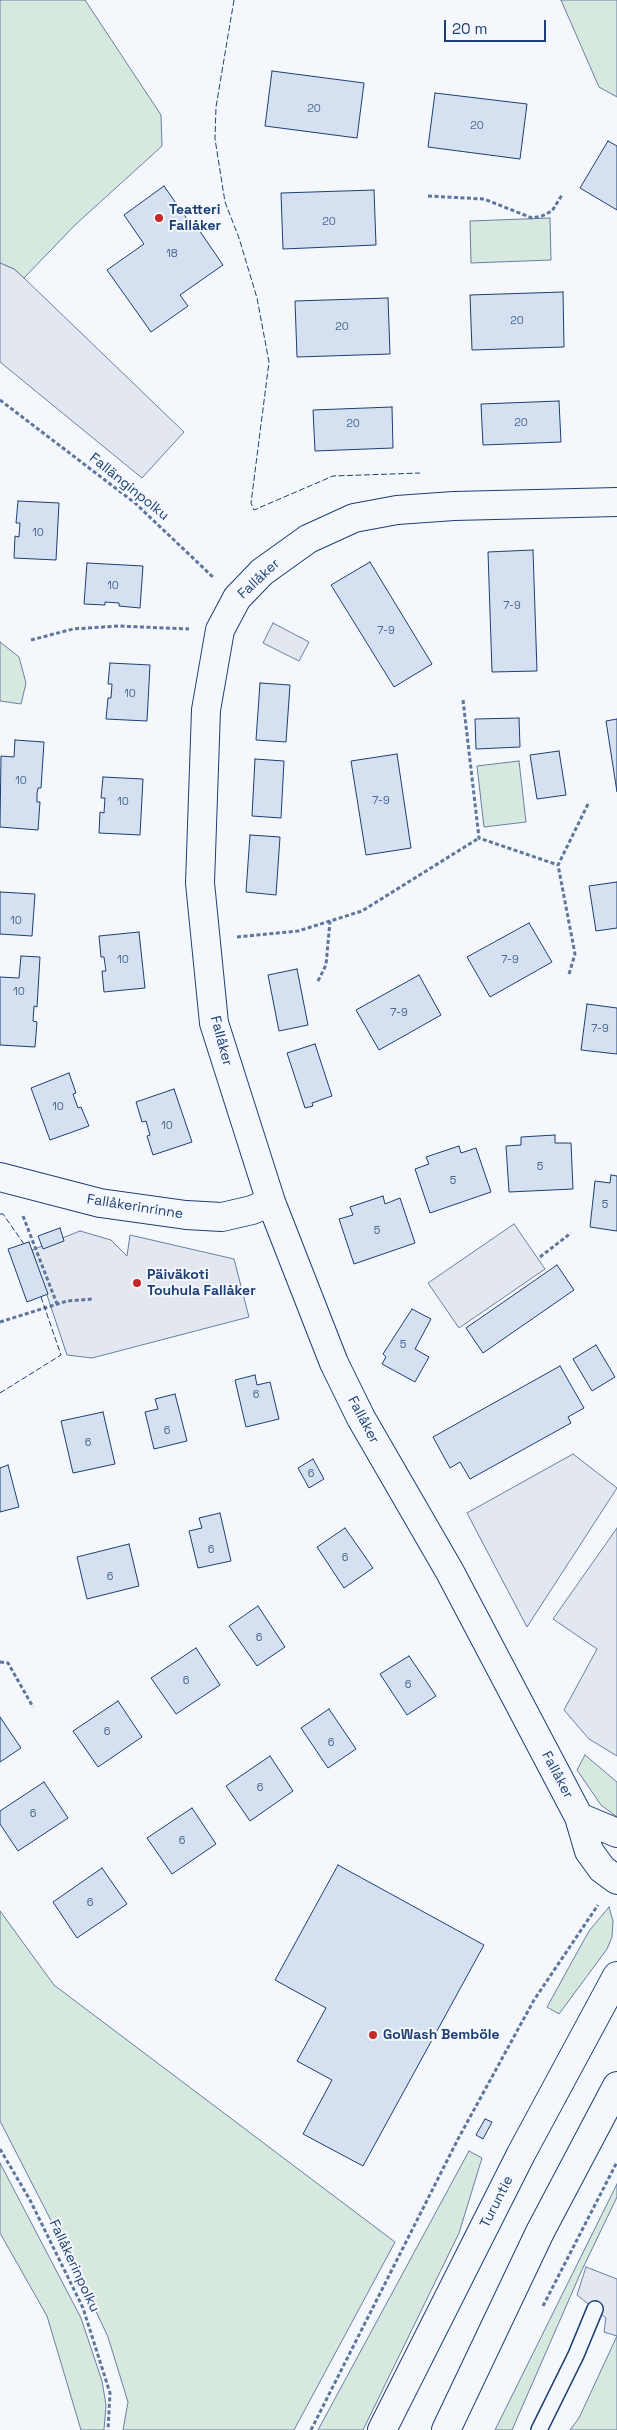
<!DOCTYPE html>
<html>
<head>
<meta charset="utf-8">
<style>
	body { margin:0 }
	#map { position:relative; width:617px; height:2430px; overflow:hidden; background:#f4f7fb; font-family:"Space Grotesk",sans-serif }
	canvas { display:block }
	.scale { position:absolute; left:444px; top:20px; width:102px; height:22px; box-sizing:border-box; border:2px solid #1d3f73; border-top:0; padding-left:6px; font-size:15px; line-height:18px; white-space:nowrap; color:#1d3f73; -webkit-text-stroke:4px #f4f7fb; paint-order:stroke }
</style>
</head>
<body>
<div id="map">
<canvas width="617" height="2430"></canvas>
<div class="scale">20 m</div>
</div>
<script>
const context = document.querySelector('canvas').getContext('2d');
context.lineJoin = 'round';
function fill(path, color) { context.fillStyle = color; context.fill(path, 'evenodd'); }
const poly = rows => new Path2D(rows.map(r => 'M' + r).join(''));
function stroke(path, color, width, dash) { context.strokeStyle = color; context.lineWidth = width; context.lineCap = dash ? 'butt' : 'round'; context.setLineDash(dash || []); context.stroke(path); }
function label(font, color, halo, rows, align = 'center') {
  context.font = font + ' "Space Grotesk",sans-serif'; context.lineWidth = 4; context.setLineDash([]); context.textBaseline = 'middle'; context.strokeStyle = halo; context.fillStyle = color; for (const [text, x, y, turn = 0] of rows) {
    context.save(); context.translate(x, y); context.rotate((+turn || 0) * Math.PI / 180); context.textAlign = isNaN(turn) ? turn : align; if (halo) context.strokeText(text, 0, 0); context.fillText(text, 0, 0); context.restore();
  }
}
const green = poly([
	[0,0,85,0,161,115,162,146,75,225,24,278,14,269,0,263,0,0],
	[561,0,617,0,617,97,599,87,561,0],
	[550,218,551,260,471,263,470,221,550,218],
	[0,642,19,657,26,683,21,704,0,701,0,642],
	[519,761,526,822,484,827,477,766,519,761],
	[585,1755,617,1782,617,1817,601,1805,577,1770,585,1755],
	[609,1907,613,1921,612,1937,607,1949,559,2014,547,2007,589,1931,609,1907],
	[0,1911,54,1985,395,2242,294,2430,123,2430,128,2402,108,2337,80,2277,0,2121,0,1911],
	[469,2151,482,2158,459,2233,363,2430,318,2430,469,2151],
	[0,2163,81,2318,102,2381,106,2405,104,2430,81,2430,47,2316,0,2233,0,2163],
	[617,2184,617,2197,581,2272,512,2430,495,2430,617,2184],
	[617,2336,617,2430,570,2430,579,2418,617,2336]
]);
fill(green, '#d7e8df');
stroke(green, '#687fa3', 1);
const parking = poly([
	[0,263,14,269,24,278,184,432,142,478,0,362,0,263],
	[273,623,309,642,299,661,263,643,273,623],
	[514,1224,545,1269,459,1328,428,1283,514,1224],
	[80,1231,111,1240,127,1256,130,1235,234,1259,249,1317,92,1358,67,1355,32,1250,80,1231],
	[573,1454,617,1488,527,1627,467,1513,573,1454],
	[617,1528,617,1756,589,1739,564,1710,597,1649,553,1619,617,1528],
	[586,2267,617,2279,617,2336,604,2332,606,2318,577,2295,586,2267]
]);
fill(parking, '#e3e8f0');
stroke(parking, '#687fa3', 1);
const building = poly([
	[272,71,364,83,357,138,265,126,272,71],
	[435,93,527,104,520,159,428,147,435,93],
	[608,141,617,146,617,210,580,188,608,141],
	[164,186,194,229,197,227,223,265,180,295,188,306,151,332,107,270,144,244,124,215,164,186],
	[374,190,376,245,283,249,281,193,374,190],
	[563,292,564,347,472,350,470,295,563,292],
	[388,298,390,354,297,357,295,301,388,298],
	[559,401,561,442,483,445,481,404,559,401],
	[392,407,393,448,315,451,313,410,392,407],
	[18,501,59,503,56,560,14,558,15,536,19,537,20,523,16,523,18,501],
	[533,550,537,671,492,672,488,552,533,550],
	[370,562,432,664,394,687,331,585,370,562],
	[87,563,143,566,140,608,119,606,119,603,105,602,105,605,84,604,87,563],
	[110,663,150,665,147,721,106,719,108,698,111,698,112,684,108,684,110,663],
	[260,683,290,685,286,742,256,740,260,683],
	[519,718,520,747,476,749,475,719,519,718],
	[617,719,617,792,606,721,617,719],
	[15,740,44,742,41,788,38,788,37,794,37,802,40,802,38,830,0,827,1,756,14,757,15,740],
	[559,751,566,795,537,799,530,755,559,751],
	[397,754,411,848,366,855,351,761,397,754],
	[255,759,284,761,281,818,252,816,255,759],
	[103,777,143,779,140,835,99,833,100,812,104,813,105,798,101,798,103,777],
	[250,835,280,837,276,895,246,892,250,835],
	[617,882,617,928,596,931,589,886,617,882],
	[0,892,35,894,32,936,0,934,0,892],
	[529,923,552,962,490,997,467,957,529,923],
	[139,932,145,988,104,992,102,971,106,971,104,957,101,957,99,936,139,932],
	[21,956,40,957,37,1007,34,1006,33,1021,37,1022,35,1047,0,1045,0,977,19,978,21,956],
	[297,969,308,1025,279,1031,268,975,297,969],
	[419,975,441,1015,379,1050,356,1010,419,975],
	[587,1004,617,1008,617,1054,581,1050,587,1004],
	[315,1044,332,1096,312,1103,313,1106,305,1108,287,1053,315,1044],
	[69,1073,76,1093,73,1094,78,1108,81,1107,89,1126,50,1140,31,1088,69,1073],
	[174,1089,192,1142,153,1155,147,1136,150,1135,146,1121,142,1122,136,1102,174,1089],
	[555,1135,555,1143,571,1143,573,1189,509,1192,506,1146,521,1145,521,1137,555,1135],
	[459,1146,461,1153,476,1148,491,1192,430,1213,415,1169,429,1164,426,1157,459,1146],
	[611,1175,617,1176,617,1231,590,1227,595,1181,610,1183,611,1175],
	[383,1196,385,1204,400,1198,415,1243,354,1264,339,1219,353,1215,350,1207,383,1196],
	[60,1228,64,1241,43,1249,38,1236,60,1228],
	[29,1242,48,1294,27,1302,8,1249,29,1242],
	[557,1265,574,1290,483,1353,466,1328,557,1265],
	[412,1309,431,1319,415,1349,429,1357,415,1382,382,1364,386,1357,383,1354,412,1309],
	[596,1345,615,1377,592,1391,573,1359,596,1345],
	[560,1366,584,1408,568,1417,571,1423,470,1479,460,1462,450,1468,433,1437,560,1366],
	[255,1375,257,1385,270,1382,279,1419,246,1427,235,1380,255,1375],
	[175,1394,187,1441,154,1449,145,1412,158,1409,155,1399,175,1394],
	[103,1412,115,1464,73,1473,61,1421,103,1412],
	[313,1459,324,1479,309,1488,298,1468,313,1459],
	[8,1465,19,1507,0,1512,0,1468,8,1465],
	[220,1513,231,1561,198,1568,189,1531,202,1528,199,1518,220,1513],
	[345,1528,373,1568,344,1588,317,1547,345,1528],
	[129,1544,139,1586,87,1599,77,1557,129,1544],
	[258,1606,285,1647,257,1666,229,1626,258,1606],
	[196,1648,220,1685,176,1714,151,1678,196,1648],
	[409,1656,436,1696,407,1715,380,1674,409,1656],
	[118,1701,142,1737,98,1767,73,1731,118,1701],
	[329,1709,356,1749,328,1768,301,1728,329,1709],
	[0,1717,21,1748,0,1762,0,1717],
	[270,1756,293,1791,250,1821,226,1786,270,1756],
	[44,1782,68,1818,18,1851,0,1824,0,1811,44,1782],
	[192,1808,216,1844,172,1874,147,1838,192,1808],
	[338,1865,484,1945,363,2166,303,2134,332,2080,297,2061,326,2008,275,1980,338,1865],
	[102,1868,127,1904,77,1938,53,1902,102,1868],
	[485,2119,492,2122,483,2139,476,2135,485,2119]
]);
fill(building, '#d5e0f0');
stroke(building, '#1d3f73', 1);
const lane = poly([
	[539,2430,576,2355,595,2309]
]);
const street = poly([
	[617,502,454,506,397,510,354,518,308,539,262,572,237,598,220,630,206,710,200,883,214,1023,271,1202,334,1363,361,1418,450,1572,579,1817,589,1851,602,1869,617,1880],
	[0,1177,100,1203,186,1215,222,1217,252,1210,271,1202],
	[579,1817,617,1833]
]);
const primary = poly([
	[382,2430,521,2154,617,1976],
	[446,2430,540,2232,617,2086]
]);
stroke(lane, '#1d3f73', 18);
stroke(street, '#1d3f73', 30);
stroke(primary, '#1d3f73', 30);
stroke(poly([
	[428,196,484,199,532,218,542,216,552,211,562,195],
	[0,400,135,503,214,578],
	[31,640,73,629,118,626,189,629],
	[463,700,479,838,558,865],
	[237,937,298,931,362,911,479,838],
	[569,974,575,954,558,865,588,804],
	[318,981,326,965,330,921],
	[23,1216,57,1304],
	[540,1257,571,1233],
	[0,1322,67,1301,93,1299],
	[0,1662,8,1663,33,1707],
	[0,2149,30,2200,83,2308,110,2393,108,2430],
	[543,2306,617,2162],
	[311,2430,458,2139,534,2000,598,1905]
]), '#5e769c', 3, [4, 2.5]);
stroke(lane, '#f4f7fb', 15);
stroke(street, '#f4f7fb', 28);
stroke(primary, '#f4f7fb', 28);
stroke(poly([
	[234,0,216,107,215,139,225,202,239,238,257,298,269,362,251,503,254,510,333,476,420,473],
	[0,1214,3,1214,24,1244],
	[0,1393,61,1355,41,1297]
]), '#1d3f73', 1, [6, 2.5]);
for (const [x, y, r, color] of [
	[159,218,5,"#c62828"],
	[137,1283,5,"#c62828"],
	[373,2035,5,"#c62828"]
]) { const dot = new Path2D(); dot.arc(x, y, r, 0, 2 * Math.PI); context.fillStyle = color; context.fill(dot); stroke(dot, '#f4f7fb', 2); }
label('11px', '#4b6792', null, [
	["20",314,109],
	["20",477,126],
	["20",329,222],
	["18",172,254],
	["20",517,321],
	["20",342,327],
	["20",521,423],
	["20",353,424],
	["10",38,533],
	["10",113,586],
	["7-9",512,606],
	["7-9",386,631],
	["10",130,694],
	["10",21,781],
	["7-9",381,801],
	["10",123,802],
	["10",16,921],
	["10",123,960],
	["7-9",510,960],
	["10",19,992],
	["7-9",399,1013],
	["7-9",600,1029],
	["10",58,1107],
	["10",167,1126],
	["5",540,1167],
	["5",453,1181],
	["5",605,1205],
	["5",377,1231],
	["5",403,1345],
	["6",256,1395],
	["6",167,1431],
	["6",88,1443],
	["6",311,1474],
	["6",211,1550],
	["6",345,1558],
	["6",110,1577],
	["6",259,1638],
	["6",186,1681],
	["6",408,1685],
	["6",107,1732],
	["6",331,1743],
	["6",260,1788],
	["6",33,1814],
	["6",182,1841],
	["6",90,1903]
]);
label('bold 14px', '#1d3f73', '#f4f7fb', [
	["Teatteri",169,210],
	["Fallåker",169,226],
	["Päiväkoti",147,1275],
	["Touhula Fallåker",147,1291],
	["GoWash Bemböle",383,2035]
], 'left');
label('14px', '#1d3f73', '#f4f7fb', [
	["Fallänginpolku",129,487,39],
	["Fallåker",259,579,-43],
	["Fallåker",221,1041,75],
	["Fallåkerinrinne",135,1207,9],
	["Fallåker",363,1420,62],
	["Fallåker",557,1775,62],
	["Turuntie",497,2202,-63],
	["Fallåkerinpolku",74,2266,65]
]);
</script>
</body>
</html>
